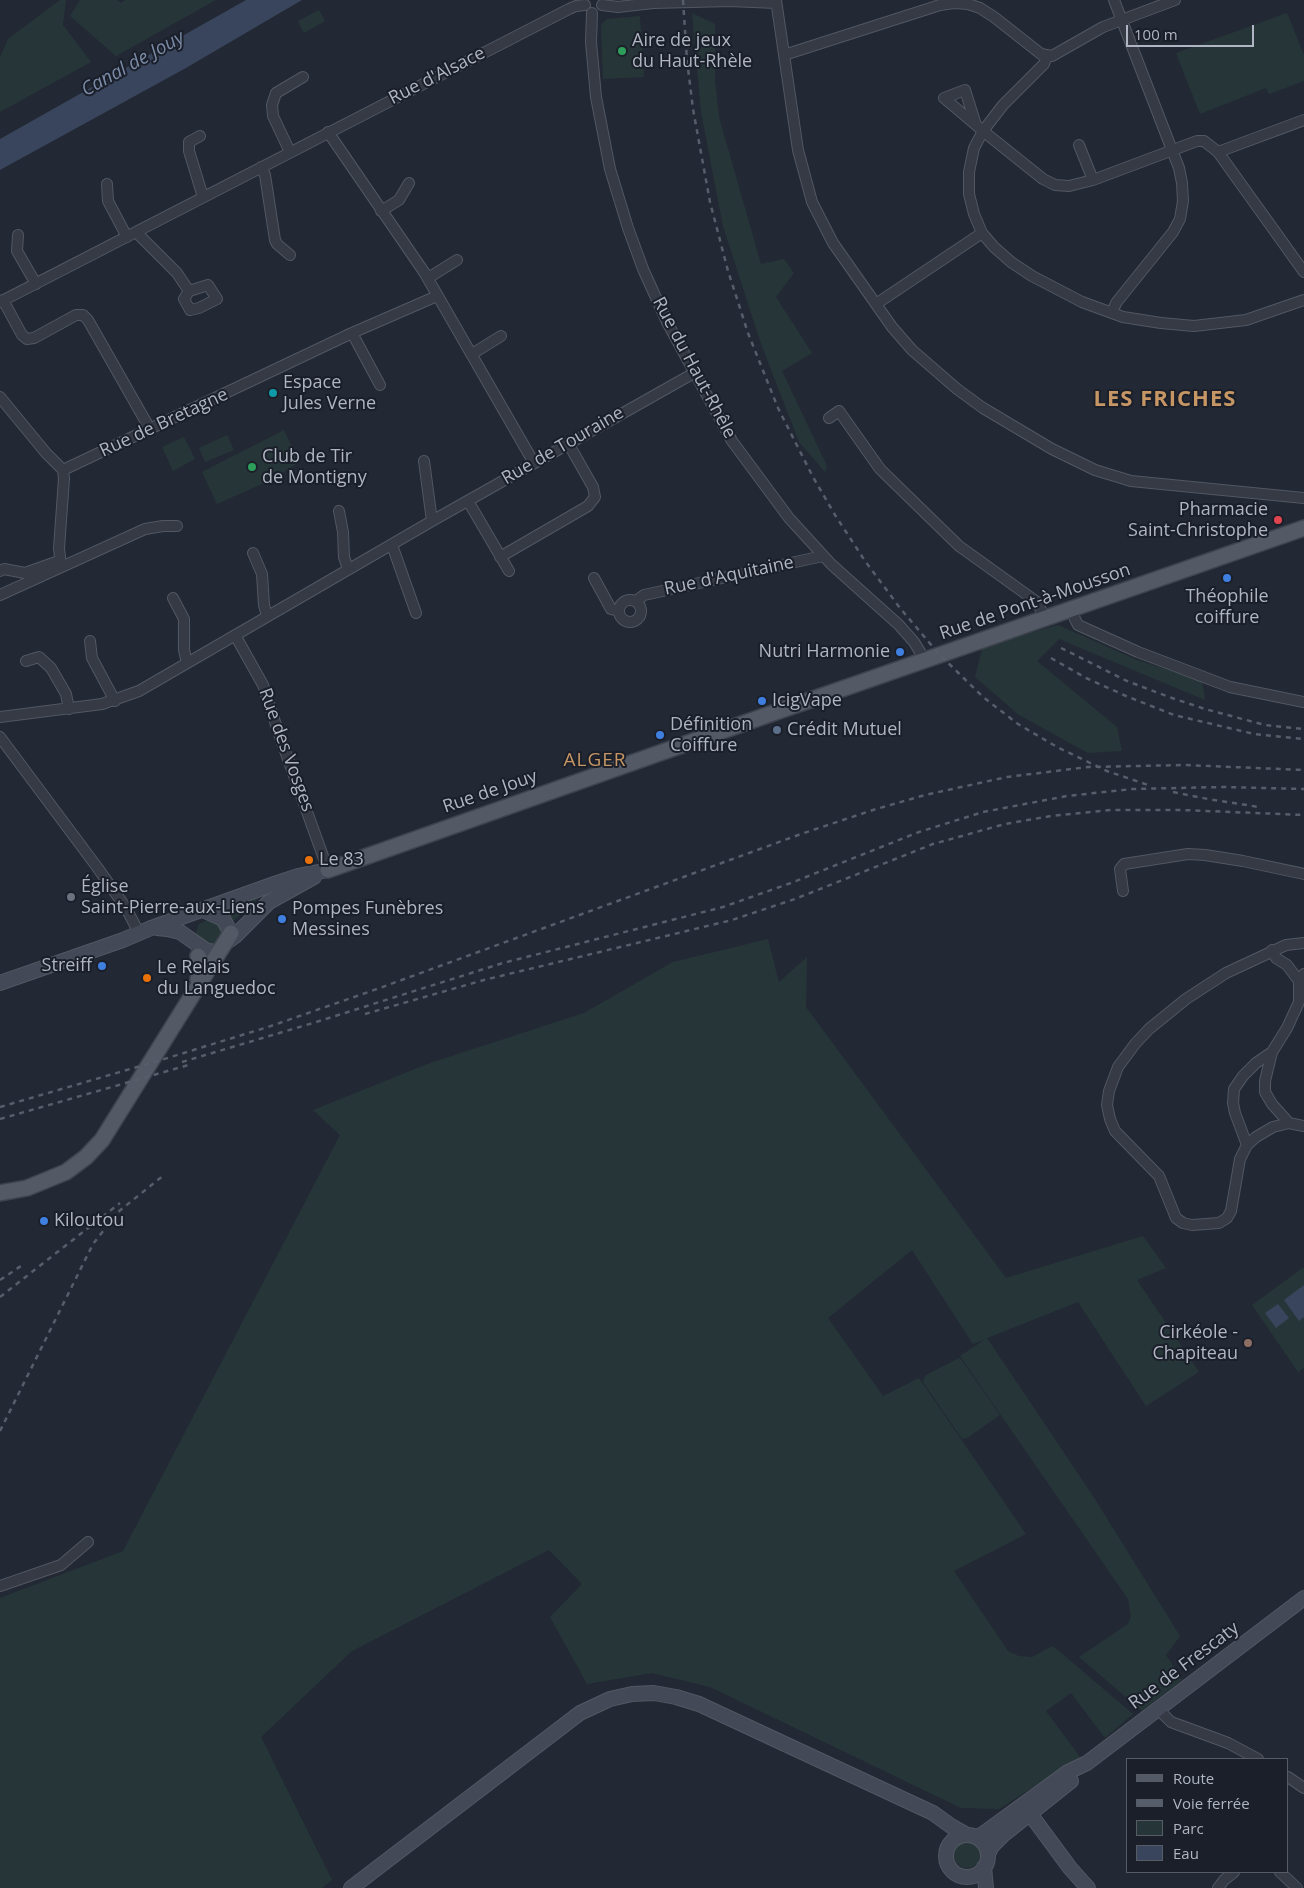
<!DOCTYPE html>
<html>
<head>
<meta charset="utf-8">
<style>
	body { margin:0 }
	#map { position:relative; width:1304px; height:1888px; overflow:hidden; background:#222834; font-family:"Open Sans",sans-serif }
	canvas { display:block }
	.legend { position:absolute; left:1126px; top:1758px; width:162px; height:115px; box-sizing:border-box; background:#1a1f29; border:1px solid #565b66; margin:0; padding:6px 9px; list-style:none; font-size:15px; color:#afb5c2 }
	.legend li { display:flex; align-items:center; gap:10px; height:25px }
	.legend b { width:25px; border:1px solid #565b66 }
	.scale { position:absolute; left:1126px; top:25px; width:128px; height:22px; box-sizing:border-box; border:2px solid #afb5c2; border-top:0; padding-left:6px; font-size:15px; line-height:18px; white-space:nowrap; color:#afb5c2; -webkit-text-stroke:4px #1a1f29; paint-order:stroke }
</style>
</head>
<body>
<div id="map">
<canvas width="1304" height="1888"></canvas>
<ul class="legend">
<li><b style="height:6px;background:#535965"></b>Route</li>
<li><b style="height:6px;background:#575e6b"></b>Voie ferrée</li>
<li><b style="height:14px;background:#263638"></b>Parc</li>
<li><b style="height:14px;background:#39455c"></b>Eau</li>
</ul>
<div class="scale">100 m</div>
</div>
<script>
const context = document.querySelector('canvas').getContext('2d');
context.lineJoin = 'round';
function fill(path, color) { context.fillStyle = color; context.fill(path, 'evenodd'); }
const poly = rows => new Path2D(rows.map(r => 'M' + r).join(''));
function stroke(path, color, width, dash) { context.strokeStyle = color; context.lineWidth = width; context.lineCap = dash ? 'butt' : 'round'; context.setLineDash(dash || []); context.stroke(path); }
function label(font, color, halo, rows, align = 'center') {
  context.font = font + ' "Open Sans",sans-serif'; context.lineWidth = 4; context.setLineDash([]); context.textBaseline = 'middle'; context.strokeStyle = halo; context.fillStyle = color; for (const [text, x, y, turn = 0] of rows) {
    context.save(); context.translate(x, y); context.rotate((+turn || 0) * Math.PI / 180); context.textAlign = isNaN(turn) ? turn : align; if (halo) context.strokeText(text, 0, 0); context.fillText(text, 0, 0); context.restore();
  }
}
fill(poly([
	[60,0,66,0,63,25,91,62,0,112,0,57,8,39],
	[80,0,117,0,121,3,125,0,216,0,116,56,70,16],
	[319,10,325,21,304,33,298,21],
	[692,13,715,24,715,81,719,117,761,264,784,259,794,273,776,297,812,353,782,371,827,466,825,472,799,442,760,341,723,226,701,112],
	[1287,13,1304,55,1304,81,1269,94,1266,88,1200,114,1176,53],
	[640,16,644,77,603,79,601,25,607,19],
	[284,430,299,462,273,479,217,504,202,472],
	[227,435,234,450,205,462,199,448],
	[184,437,195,459,173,471,162,447],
	[1058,625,1137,660,1202,681,1205,700,1059,639,1037,661,1117,727,1122,751,1088,753,1019,715,975,677,983,646],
	[268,890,231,923,212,909],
	[210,919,218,921,224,932,214,948,195,936,199,924],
	[768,939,779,982,807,957,806,1007,1006,1278,1143,1236,1166,1268,1137,1280,1199,1372,1146,1406,1078,1302,987,1338,1093,1496,1180,1636,1166,1655,1182,1680,1142,1711,1079,1657,1128,1624,1131,1616,1128,1599,960,1356,984,1340,973,1344,912,1250,828,1318,883,1396,919,1378,1026,1534,954,1571,1008,1651,1019,1656,1032,1657,1053,1646,1133,1714,1105,1738,1071,1693,1046,1711,1080,1757,999,1809,961,1808,710,1687,652,1673,587,1684,550,1617,582,1584,549,1550,352,1651,261,1737,332,1880,322,1888,0,1888,0,1598,123,1551,340,1135,313,1110,430,1063,584,1013,673,962],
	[1304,1267,1304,1368,1298,1372,1252,1305],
	[959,1358,963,1362,1000,1415,967,1438,962,1439,923,1382,925,1376,928,1374],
	'954 1855a13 13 0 1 1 26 0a13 13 0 1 1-26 0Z'
]), '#263638');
fill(poly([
	[246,0,302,0,186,68,0,170,0,139],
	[1304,1285,1304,1317,1299,1321,1284,1300],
	[1278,1304,1289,1318,1276,1328,1265,1313]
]), '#39455c');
const street = poly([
	[776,0,798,150,812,202,833,243,892,327,912,350,957,389,983,408,1052,449,1095,470,1131,481,1304,498],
	[602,5,618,7,653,3,730,1,776,3],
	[592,13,591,42,596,97,610,169,628,228,643,269,667,322,732,441,789,518,831,564,899,625,914,642,925,660],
	[784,55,940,5,954,3,968,4,980,8,994,17,1041,54,1052,56,1103,27,1175,0],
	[1047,56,1044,64,1003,105,983,131,974,148,969,172,969,194,974,214,982,233,994,247,1011,262,1032,276,1082,302,1123,317,1161,323,1194,326,1246,320,1304,300],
	[976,125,944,98,965,90,976,125,983,131,1043,179,1055,185,1069,186,1093,180,1197,141,1204,141,1218,152,1304,120],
	[328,132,424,272,534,463],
	[200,136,189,142,189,151,203,197],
	[1079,145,1093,180],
	[290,152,273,116,272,105,276,93,303,77],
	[1218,152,1304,272],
	[261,167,265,175,275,240,277,244,290,255],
	[107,184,108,201,127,237],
	[381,211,399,200,409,183],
	[136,232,177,273,189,291],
	[18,235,17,251,36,284],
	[428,278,457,260],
	[208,285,217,299,199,308,190,310,184,299,189,291,208,285],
	[3,300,22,335,27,339,34,338,76,315,83,315,88,320,150,429],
	[0,302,569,9,576,6,585,5],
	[876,304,982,233],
	[1112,313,1116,303,1173,232,1180,219,1183,201,1182,183,1179,168,1114,0],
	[352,333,380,385],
	[472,354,501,336],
	[0,397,46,453,63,470,352,333,437,296],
	[829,418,839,411,880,469,959,546,1037,602,1045,618],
	[424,461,432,521],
	[468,501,509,571],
	[339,511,343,532,344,557,348,569],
	[392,545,416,613],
	[253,553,262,574,264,605,267,616],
	[500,557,588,506,595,497,593,487,568,443],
	[61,566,59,548,64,479,63,470],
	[0,571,4,569,25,573,59,561],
	[594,578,611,609,619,611],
	[0,595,145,529,163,526,177,526],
	[173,598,184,619,184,650,187,663],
	'619 611a11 11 0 1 1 22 0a11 11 0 1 1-22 0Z',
	[636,601,644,595,823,556],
	[1070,609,1078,625,1138,652,1230,687,1304,702],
	[235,635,263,685,279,734,328,870],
	[90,641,92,658,115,701],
	[26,661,39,657,51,668,66,694,69,709],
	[0,717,102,704,139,691,432,521,694,373],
	[0,737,97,867,126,908,139,933],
	[1123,891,1120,869,1124,864,1188,854,1205,855,1243,861,1304,874],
	[1304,943,1286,945,1226,973,1186,999,1149,1029,1135,1044,1118,1067,1109,1091,1107,1105,1110,1119,1115,1131,1159,1176,1176,1218,1183,1223,1192,1225,1219,1223,1227,1218,1231,1211,1240,1159,1247,1145,1256,1137,1273,1127,1289,1123,1304,1126],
	[1272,950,1276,958,1287,965,1299,981],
	[1289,1123,1272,1104,1265,1092,1265,1081,1272,1052,1287,1028,1299,1002,1299,981,1304,974],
	[1247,1145,1235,1113,1233,1103,1234,1089,1243,1076,1256,1063,1272,1052],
	[0,1586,61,1565,88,1542],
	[1158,1709,1171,1722,1228,1743,1258,1759],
	[1288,1777,1304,1788],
	[1280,1872,1297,1888],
	[1218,1888,1224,1880,1234,1872]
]);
const secondary = poly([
	[203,910,223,919,231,933],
	[157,928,167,929,180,932,207,951,219,952],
	[224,944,235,936,269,902,314,877],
	[0,983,123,940,151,928,274,884,298,876,328,870],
	[1025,1807,1070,1868,1088,1888],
	'946 1856a21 21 0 1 1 42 0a21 21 0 1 1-42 0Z',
	[976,1837,983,1834,1068,1772,1087,1763,1304,1598],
	[988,1854,992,1846,1003,1835,1071,1781],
	[984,1867,986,1888],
	[351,1888,580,1713,610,1699,632,1694,654,1693,676,1697,699,1704,933,1813,951,1826,967,1835]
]);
const primary = poly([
	[328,870,773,713,1304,528],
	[198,979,203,965,198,956],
	[0,1193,27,1188,66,1172,86,1157,102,1140,231,933]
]);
stroke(street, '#525863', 12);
stroke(secondary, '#525863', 16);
stroke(primary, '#3e434e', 18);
stroke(street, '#353a45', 10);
stroke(secondary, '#434957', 14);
stroke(primary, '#535965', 15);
stroke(poly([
	[683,0,687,60,693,109,710,202,728,271,748,333,778,408,813,477,835,515,865,561,900,608,938,653,983,697,1018,724,1057,747,1107,771,1151,786],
	[1061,648,1127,681,1169,697,1205,709,1265,725,1304,729],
	[1051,658,1086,678,1126,696,1174,715,1254,734,1304,739],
	[1173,792,1208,799,1259,807],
	[365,1014,484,980,732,920,795,899,933,844,1005,824,1051,816,1110,810,1182,810,1304,815],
	[182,1062,313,1023,503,963,723,907,791,883,919,832,983,812,1067,796,1132,789,1222,787,1304,789],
	[0,1107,161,1060,268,1027,377,989,801,834,873,810,925,795,1007,777,1088,767,1185,765,1304,770],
	[0,1119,192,1064],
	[0,1280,21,1266],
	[0,1297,120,1203],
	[0,1431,93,1244,118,1212,164,1175]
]), '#575e6b', 2.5, [5, 5]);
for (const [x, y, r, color] of [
	[622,51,5,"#2e9e5b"],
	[273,393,5,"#0f9aa8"],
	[252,467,5,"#2e9e5b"],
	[1278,520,5,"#e0444e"],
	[1227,578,5,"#3f7fe0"],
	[900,652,5,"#3f7fe0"],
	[762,701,5,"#3f7fe0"],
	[777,730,5,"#5c6f8a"],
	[660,735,5,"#3f7fe0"],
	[309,860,5,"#e8710a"],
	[71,897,5,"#6b7280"],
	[282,919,5,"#3f7fe0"],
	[102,966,5,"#3f7fe0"],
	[147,978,5,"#e8710a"],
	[44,1221,5,"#3f7fe0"],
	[1248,1343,5,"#8d6e63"]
]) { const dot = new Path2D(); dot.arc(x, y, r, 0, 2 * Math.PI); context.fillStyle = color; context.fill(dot); stroke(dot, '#1a1f29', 2); }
label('18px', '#afb5c2', '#1a1f29', [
	["Aire de jeux",632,41],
	["du Haut-Rhèle",632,62],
	["Espace",283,383],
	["Jules Verne",283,404],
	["Club de Tir",262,457],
	["de Montigny",262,478],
	["Pharmacie",1268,510,"right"],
	["Saint-Christophe",1268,531,"right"],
	["Théophile",1227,597,"center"],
	["coiffure",1227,618,"center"],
	["Nutri Harmonie",890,652,"right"],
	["IcigVape",772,701],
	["Définition",670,725],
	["Coiffure",670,746],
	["Crédit Mutuel",787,730],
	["Le 83",319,860],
	["Église",81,887],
	["Saint-Pierre-aux-Liens",81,908],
	["Pompes Funèbres",292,909],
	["Messines",292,930],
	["Streiff",92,966,"right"],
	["Le Relais",157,968],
	["du Languedoc",157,989],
	["Kiloutou",54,1221],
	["Cirkéole -",1238,1333,"right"],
	["Chapiteau",1238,1354,"right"]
], 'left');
label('18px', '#afb5c2', '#1a1f29', [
	["Rue d'Alsace",437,76,-27],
	["Rue du Haut-Rhêle",694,368,62],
	["Rue de Bretagne",164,423,-25],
	["Rue de Touraine",563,446,-30],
	["Rue d'Aquitaine",729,576,-12],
	["Rue de Pont-à-Mousson",1035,602,-19],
	["Rue des Vosges",286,750,70],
	["Rue de Jouy",490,792,-19],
	["Rue de Frescaty",1184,1666,-37]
]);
label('italic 19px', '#7a8aa7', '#1a1f29', [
	["Canal de Jouy",133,64,-29]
]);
context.letterSpacing = '1px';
label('19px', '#c69665', '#1a1f29', [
	["ALGER",595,761]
]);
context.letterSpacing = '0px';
context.letterSpacing = '1px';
label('bold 22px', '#c69665', '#1a1f29', [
	["LES FRICHES",1165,400]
]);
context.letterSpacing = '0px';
</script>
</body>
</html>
